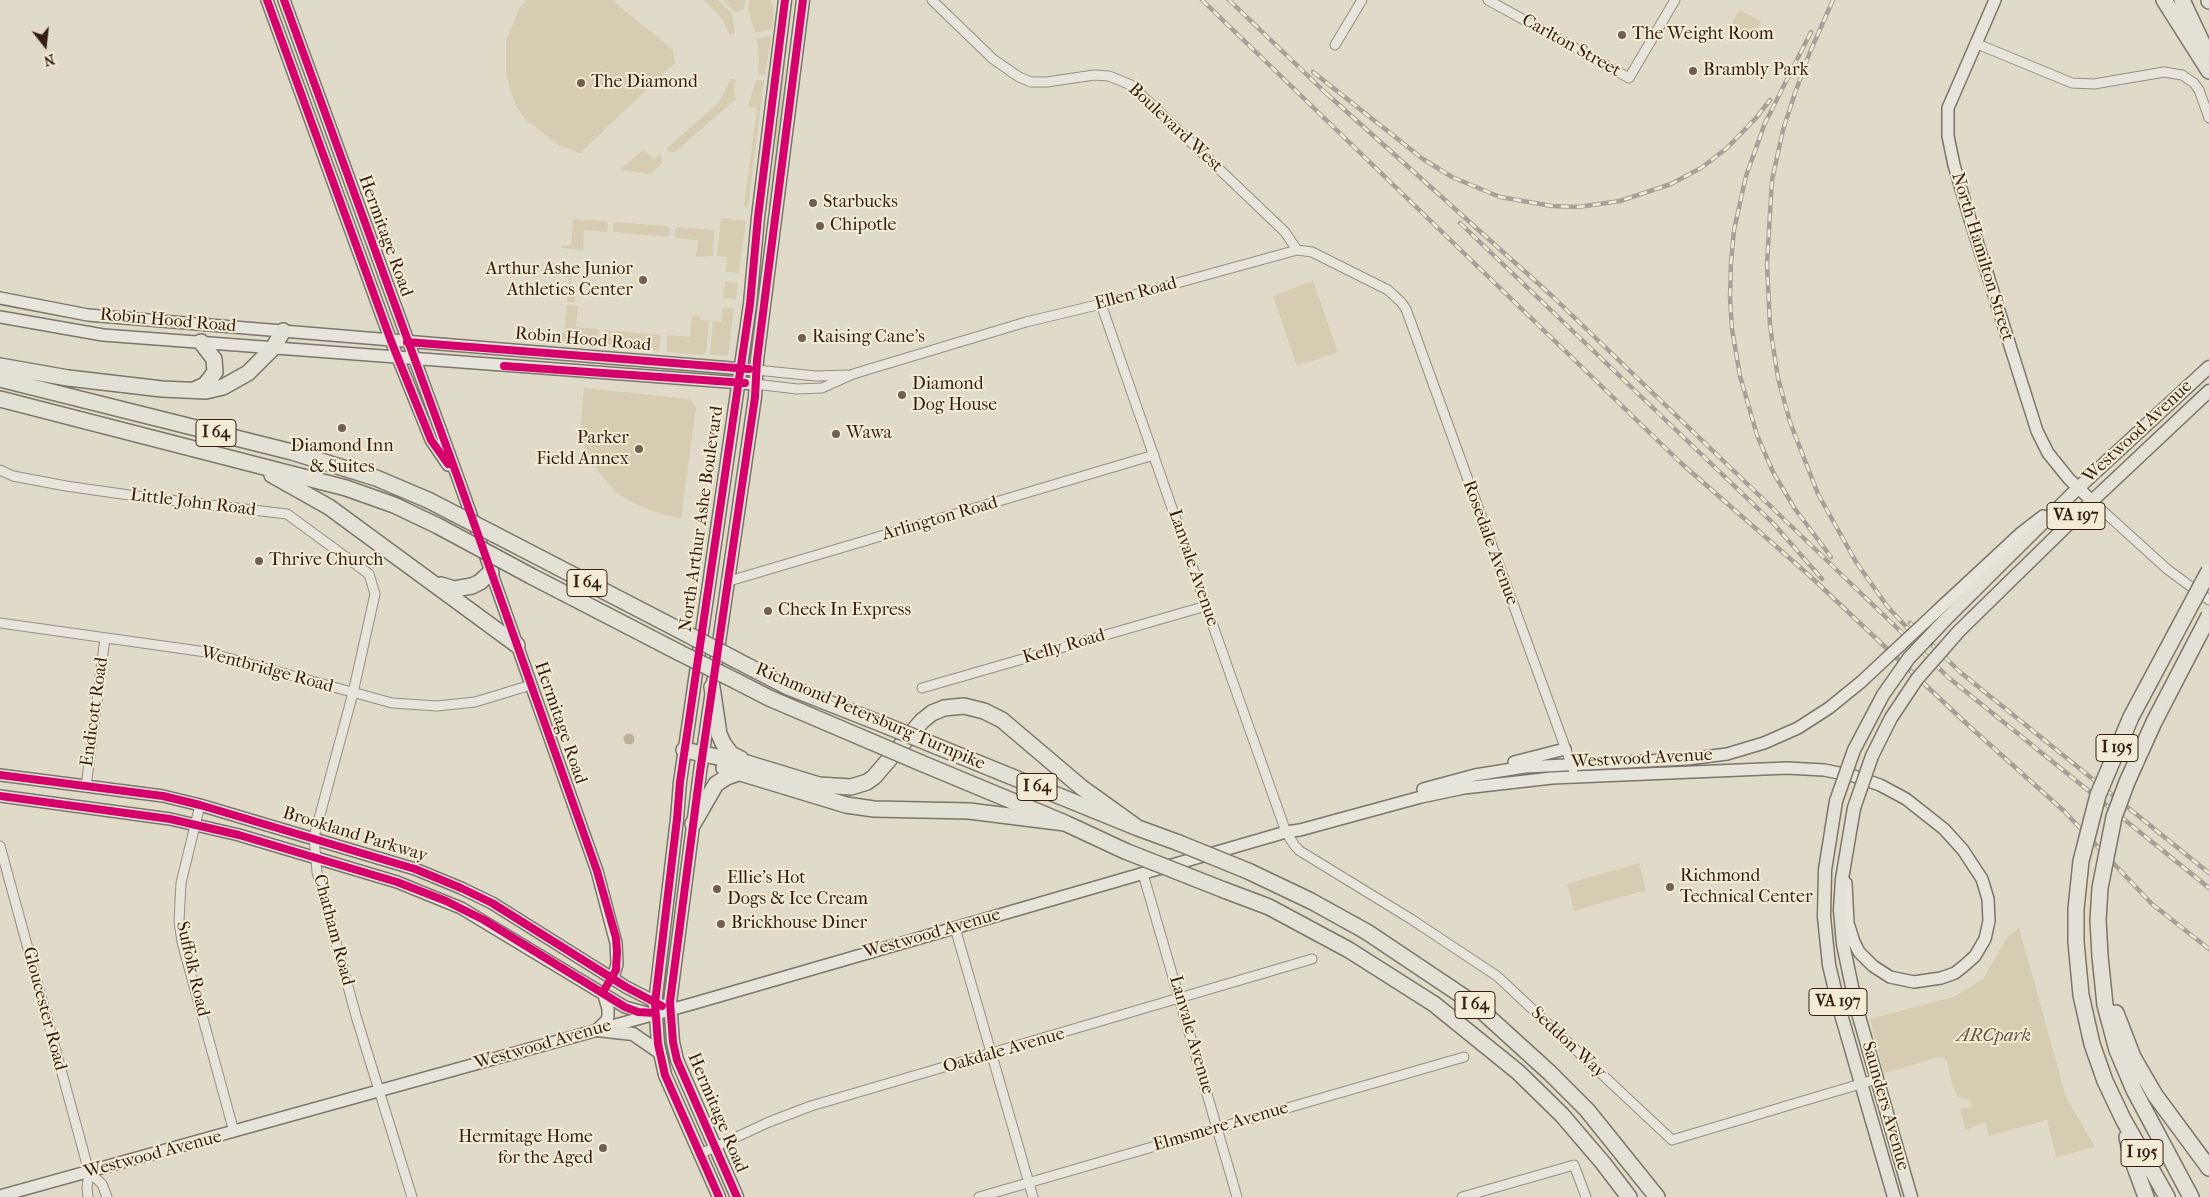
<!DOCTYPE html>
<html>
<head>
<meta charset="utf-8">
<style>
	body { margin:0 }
	#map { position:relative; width:2209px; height:1197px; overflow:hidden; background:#e0dbc8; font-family:"IM FELL French Canon",serif }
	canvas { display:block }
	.north { position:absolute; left:20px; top:20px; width:50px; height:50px; -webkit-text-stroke:4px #f2ecd4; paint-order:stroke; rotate:164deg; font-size:14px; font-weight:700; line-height:20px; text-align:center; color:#351e11 }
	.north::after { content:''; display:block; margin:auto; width:18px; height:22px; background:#351e11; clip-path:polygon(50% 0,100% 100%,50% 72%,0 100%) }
</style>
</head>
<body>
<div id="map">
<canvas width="2209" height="1197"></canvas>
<div class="north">N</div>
</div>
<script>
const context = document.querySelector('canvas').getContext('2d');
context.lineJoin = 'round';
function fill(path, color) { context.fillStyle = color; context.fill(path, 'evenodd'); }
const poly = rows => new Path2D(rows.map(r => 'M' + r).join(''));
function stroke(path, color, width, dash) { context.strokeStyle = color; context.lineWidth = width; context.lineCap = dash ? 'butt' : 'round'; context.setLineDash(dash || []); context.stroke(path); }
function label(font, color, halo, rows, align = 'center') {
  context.font = font + ' "IM FELL French Canon",serif'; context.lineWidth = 4; context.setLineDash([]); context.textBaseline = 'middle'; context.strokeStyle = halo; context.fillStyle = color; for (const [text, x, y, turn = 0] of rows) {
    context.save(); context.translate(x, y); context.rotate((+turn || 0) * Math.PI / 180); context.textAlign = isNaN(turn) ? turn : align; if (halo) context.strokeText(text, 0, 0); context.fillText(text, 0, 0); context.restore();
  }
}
fill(poly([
	[527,0,612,0,673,50,675,63,580,153,560,146,526,120,516,106,511,92,506,75,506,41,520,7],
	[704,0,718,0,732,13,735,33,730,35,722,19],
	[722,0,746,0,743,10,735,12],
	[750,0,771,0,771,4,774,8,772,29,755,33,748,9],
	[1739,10,1761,21,1751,41,1729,29],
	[788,32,789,33,784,72,779,142,770,206,768,205,775,154,779,81],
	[771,36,765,75,758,74,759,58,757,39],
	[731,79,736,80,734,90,736,99,675,152,669,152,667,148,719,102],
	[756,80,764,81,748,207,744,207,757,108,748,107],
	[644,149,653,160,660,154,662,157,662,164,650,174,620,170],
	[721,218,746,221,739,273,726,272,727,257,717,256],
	[573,219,605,221,608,224,607,232,584,230,583,250,561,248,561,246,571,246],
	[616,222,667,226,670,229,669,237,613,232,613,224],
	[679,227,714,230,713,256,696,257,698,240,675,238,675,229],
	[563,272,572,273,570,292,575,293,575,302,567,302,569,278,562,276],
	[1313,281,1338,352,1297,366,1273,296],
	[725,282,738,283,736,299,723,298],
	[567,305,578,306,576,327,599,329,597,346,536,341,539,331,564,333],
	[722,308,734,309,728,356,710,355,713,321,721,322],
	[692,316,700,316,700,320,709,321,706,352,704,355,667,352,667,335,690,337],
	[605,330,661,335,660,349,657,351,605,347,603,344],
	[584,388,689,399,696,407,681,519,661,514,633,503,615,491,601,475,589,458,583,441,581,423],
	[1639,863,1646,890,1574,911,1567,884],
	[2019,928,2066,1097,2095,1147,2056,1157,2047,1120,1989,1136,1985,1122,1966,1130,1960,1109,1972,1106,1969,1100,1958,1097,1953,1087,1947,1062,1944,1058,1939,1057,1884,1073,1870,1019,1953,997,1967,989,1983,979,2008,936]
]), '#d5ccb2');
fill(poly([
	'623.5 739a5.5 5.5 0 1 1 11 0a5.5 5.5 0 1 1-11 0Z'
]), '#bcb198');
const street = poly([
	[932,0,993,59,1019,77,1031,82,1047,82,1094,75,1109,76,1131,85,1285,232,1297,250],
	[1488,0,1629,78,1675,0],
	[1975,43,2072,83,2094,84,2164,72,2182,75,2194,83,2199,90,2209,118],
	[1335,45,1362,0],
	[1101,304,1206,606,1286,832,1295,846,1300,851,1411,919,1497,976,1672,1140,1877,1079],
	[756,370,816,376,847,375],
	[755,384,797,389,822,388,853,374,1026,322,1101,304,1297,250,1312,252,1388,290,1401,302,1406,309,1573,769],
	[0,470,13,476,66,486,143,497,287,514,369,574,375,594,353,693,314,837,317,872,356,1016,412,1197],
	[2092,501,2167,569,2209,600],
	[726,582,1154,455],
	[0,623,206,652,392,703,437,706,475,702,531,685],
	[922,688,1206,606],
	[86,787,105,638],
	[200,805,181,883,179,921,182,942,234,1132],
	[0,846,89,1172,87,1188,88,1197],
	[1143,874,1237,1197],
	[955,928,1033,1197],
	[700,1154,769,1122,811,1106,1312,959],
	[89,1172,102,1184,107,1197],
	[979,1197,1464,1057],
	[1462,1197,1574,1165,1586,1197]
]);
const secondary = poly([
	[267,0,391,341,431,440,448,465],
	[284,0,459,481,597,871,616,943,617,964,613,978],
	[1995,0,1948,108,1948,136,1954,165,1969,216,2037,431,2048,453,2069,479,2092,501],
	[0,298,88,315,756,370],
	[0,317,103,335,755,384],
	[1937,611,2021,533,2043,516],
	[1514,762,1565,749],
	[0,775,163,796,200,805,415,869,461,888,492,903,626,987,663,1006],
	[1423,789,1475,775,1525,767,1687,759,1727,754,1764,743,1798,728,1829,708,1861,682],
	[0,796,170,819,239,835,397,882,461,908,625,1007,647,1013],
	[598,1029,606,1021,608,1017,608,1009,603,992],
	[0,1196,695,1003,1286,832,1300,830,1421,797,1464,788,1552,778,1787,768,1824,770,1854,776,1880,785,1906,799,1944,829,1963,850,1982,879,1988,899,1989,921,1985,939,1975,956,1965,965,1955,973,1941,978,1914,982,1890,977,1873,966,1859,952,1854,942,1848,923,1846,883]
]);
const primary = poly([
	[1946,619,2078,488,2209,367],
	[1959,631,2092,501,2209,391],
	[1836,801,1825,870,1824,917,1829,965,1840,1011,1894,1197],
	[1854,808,1842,879,1840,910,1843,944,1856,1006,1911,1197],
	[597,1030,633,1034,659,1052],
	[719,1197,665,1075,658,1044,655,1003,677,819,680,782,750,304,758,217,785,0],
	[737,1197,677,1060,673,1042,670,1002,700,772,755,397,757,360,803,0]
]);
const highway = poly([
	[2164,0,2209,71],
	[2182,0,2206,51],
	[2209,0,2209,1],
	[0,366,68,378,162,389,206,391,223,387,248,373,273,348,283,331],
	[0,379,292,452,376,478,428,500],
	[194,390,205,385,215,372,214,359,201,342],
	[0,399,346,488,394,505,438,526],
	[272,475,329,507,517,645],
	[492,533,683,632],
	[531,576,680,653],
	[441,585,454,589,472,586,480,582,491,572],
	[736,660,788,687,887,726],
	[736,681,769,698,872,742],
	[712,687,719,734,723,743,731,754,741,759],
	[936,746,1138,828,1179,843],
	[684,750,747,763,819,785,851,787,867,782,874,777,922,721,932,713,944,708,964,706,984,711,1002,720,1081,787,1138,828],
	[921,763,1065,823,1125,851],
	[724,768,846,805,874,809,969,811,1065,823],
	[693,824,716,784,727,777,741,772],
	[1248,871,1311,901,1367,932,1473,1003,1550,1073,1587,1110,1657,1197],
	[1224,890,1269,907,1349,950,1434,1004,1518,1072,1562,1115,1603,1163,1629,1197],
	[2076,942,2081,995,2092,1044,2105,1081,2123,1119,2167,1197],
	[2100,956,2105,1005,2117,1050,2134,1090,2191,1197],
	[2116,1013,2133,1057,2155,1095,2209,1168],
	[2127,1137,2132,1159,2146,1197]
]);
stroke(street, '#948e82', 11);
stroke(secondary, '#7b756a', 14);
stroke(primary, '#7b756a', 15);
stroke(highway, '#7b756a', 18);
stroke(street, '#e7e4db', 9);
stroke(secondary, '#e7e4db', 11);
stroke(primary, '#e3e0d5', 12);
stroke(highway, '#e3e0d5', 15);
const rail = poly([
	[1202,0,1681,463,1811,577,1969,726,2064,811,2152,904,2209,949],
	[1229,0,1331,98],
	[1833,0,1810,52,1795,93,1783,130,1772,180,1767,264,1770,326,1778,378,1790,422,1818,494,1856,562,1887,606,1912,633],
	[1811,32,1765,123,1746,176,1734,230,1731,262,1730,298,1732,329,1740,376,1757,435,1773,472,1795,509,1831,557],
	[1313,72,1423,159,1452,177,1500,197,1552,206,1578,207,1620,201,1671,184,1701,168,1727,148,1756,118,1770,100],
	[1327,94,1551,295,1949,678,2209,888],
	[1460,223,1773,523,1822,579],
	[1910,623,1960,672,2209,873]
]);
stroke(rail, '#a6a198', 4.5);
stroke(rail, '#f2ecd4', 2.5, [8]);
const secondaryBridge = poly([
	[1861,682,1937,611]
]);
const primaryBridge = poly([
	[1836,801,1854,750,1883,695,1909,658,1946,619],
	[1854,808,1872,756,1891,718,1917,679,1959,631]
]);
const highwayBridge = poly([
	[428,500,492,533],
	[438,526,531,576],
	[683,632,736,660],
	[680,653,736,681],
	[887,726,936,746],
	[872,742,921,763],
	[1179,843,1248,871],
	[1125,851,1224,890],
	[2076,942,2076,909,2081,861,2098,795,2131,717,2209,571],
	[2100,956,2098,920,2100,888,2114,817,2127,782,2154,722,2209,616]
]);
stroke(secondaryBridge, '#7b756a', 14, []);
stroke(primaryBridge, '#7b756a', 15, []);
stroke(highwayBridge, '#7b756a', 18, []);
stroke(secondaryBridge, '#e7e4db', 11);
stroke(primaryBridge, '#e3e0d5', 12);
stroke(highwayBridge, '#e3e0d5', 15);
stroke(poly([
	[267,0,391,341,431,440,448,464],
	[284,0,459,481,597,871,616,938,617,952,616,970,603,992],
	[407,342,749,369],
	[504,366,745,383],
	[0,775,163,796,200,805,415,869,461,888,492,903,626,987,662,1006],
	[0,796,170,819,239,835,397,882,446,901,484,920,625,1007,638,1012,655,1013],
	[719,1197,665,1075,658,1044,655,1003,677,819,680,782,750,304,758,217,785,0],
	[737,1197,677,1060,673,1042,670,1002,700,772,755,397,757,360,803,0]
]), '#d6006c', 8);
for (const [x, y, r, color] of [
	[1622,35,5,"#716051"],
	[1693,71,5,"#716051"],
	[581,83,5,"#716051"],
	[813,203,5,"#716051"],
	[820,226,5,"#716051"],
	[643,280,5,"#716051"],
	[802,338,5,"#716051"],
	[902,395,5,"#716051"],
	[342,428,5,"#716051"],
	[836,434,5,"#716051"],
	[639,449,5,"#716051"],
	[259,561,5,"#716051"],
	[768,611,5,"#716051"],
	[1670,887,5,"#716051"],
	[717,889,5,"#716051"],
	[721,924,5,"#716051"],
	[603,1148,5,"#716051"]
]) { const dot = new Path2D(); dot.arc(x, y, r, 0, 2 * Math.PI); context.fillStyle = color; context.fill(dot); stroke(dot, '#f2ecd4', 2); }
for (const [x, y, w] of [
	[216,433,40],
	[2076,516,58],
	[587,583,40],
	[2117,748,42],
	[1037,787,40],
	[1838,1002,58],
	[1475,1005,40],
	[2142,1153,42]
]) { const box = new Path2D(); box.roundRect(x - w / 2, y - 13.5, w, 27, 4); context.fillStyle = '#f2ecd4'; context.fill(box); stroke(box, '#351e11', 1); }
label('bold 16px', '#351e11', null, [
	["I 64",216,433],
	["VA 197",2076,516],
	["I 64",587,583],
	["I 195",2117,748],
	["I 64",1037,787],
	["VA 197",1838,1002],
	["I 64",1475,1005],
	["I 195",2142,1153]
]);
label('18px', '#351e11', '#f2ecd4', [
	["The Weight Room",1632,35],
	["Brambly Park",1703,71],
	["The Diamond",591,83],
	["Starbucks",823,203],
	["Chipotle",830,226],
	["Arthur Ashe Junior",633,270,"right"],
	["Athletics Center",633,291,"right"],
	["Raising Cane's",812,338],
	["Diamond",912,385],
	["Dog House",912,406],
	["Wawa",846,434],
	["Parker",629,439,"right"],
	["Field Annex",629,460,"right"],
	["Diamond Inn",342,447,"center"],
	["& Suites",342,468,"center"],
	["Thrive Church",269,561],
	["Check In Express",778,611],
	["Richmond",1680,877],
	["Technical Center",1680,898],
	["Ellie's Hot",727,879],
	["Dogs & Ice Cream",727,900],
	["Brickhouse Diner",731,924],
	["Hermitage Home",593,1138,"right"],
	["for the Aged",593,1159,"right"]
], 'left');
label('18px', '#351e11', '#f2ecd4', [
	["Carlton Street",1571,46,29],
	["Boulevard West",1175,128,43],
	["Hermitage Road",385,236,70],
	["North Hamilton Street",1982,257,73],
	["Ellen Road",1136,294,-15],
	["Robin Hood Road",168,321,5],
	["Robin Hood Road",583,340,5],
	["Westwood Avenue",2138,432,-43],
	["Little John Road",193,503,7],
	["North Arthur Ashe Boulevard",702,519,-82],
	["Arlington Road",940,519,-16],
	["Rosedale Avenue",1490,543,70],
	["Lanvale Avenue",1193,568,71],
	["Kelly Road",1064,647,-16],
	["Wentbridge Road",267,670,15],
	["Endicott Road",95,712,-82],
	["Richmond-Petersburg Turnpike",870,717,23],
	["Hermitage Road",560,723,71],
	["Westwood Avenue",1642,759,-3],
	["Brookland Parkway",355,835,17],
	["Chatham Road",333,930,75],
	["Westwood Avenue",932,934,-16],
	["Suffolk Road",192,969,77],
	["Gloucester Road",44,1009,75],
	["Lanvale Avenue",1191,1035,74],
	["Seddon Way",1568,1043,43],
	["Westwood Avenue",543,1045,-16],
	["Oakdale Avenue",1004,1051,-16],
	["Saunders Avenue",1885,1106,74],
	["Hermitage Road",717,1113,67],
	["Elmsmere Avenue",1221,1127,-16],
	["Westwood Avenue",153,1155,-15]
]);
label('italic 18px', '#624f3c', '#f2ecd4', [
	["ARCpark",1994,1037]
]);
</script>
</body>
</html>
